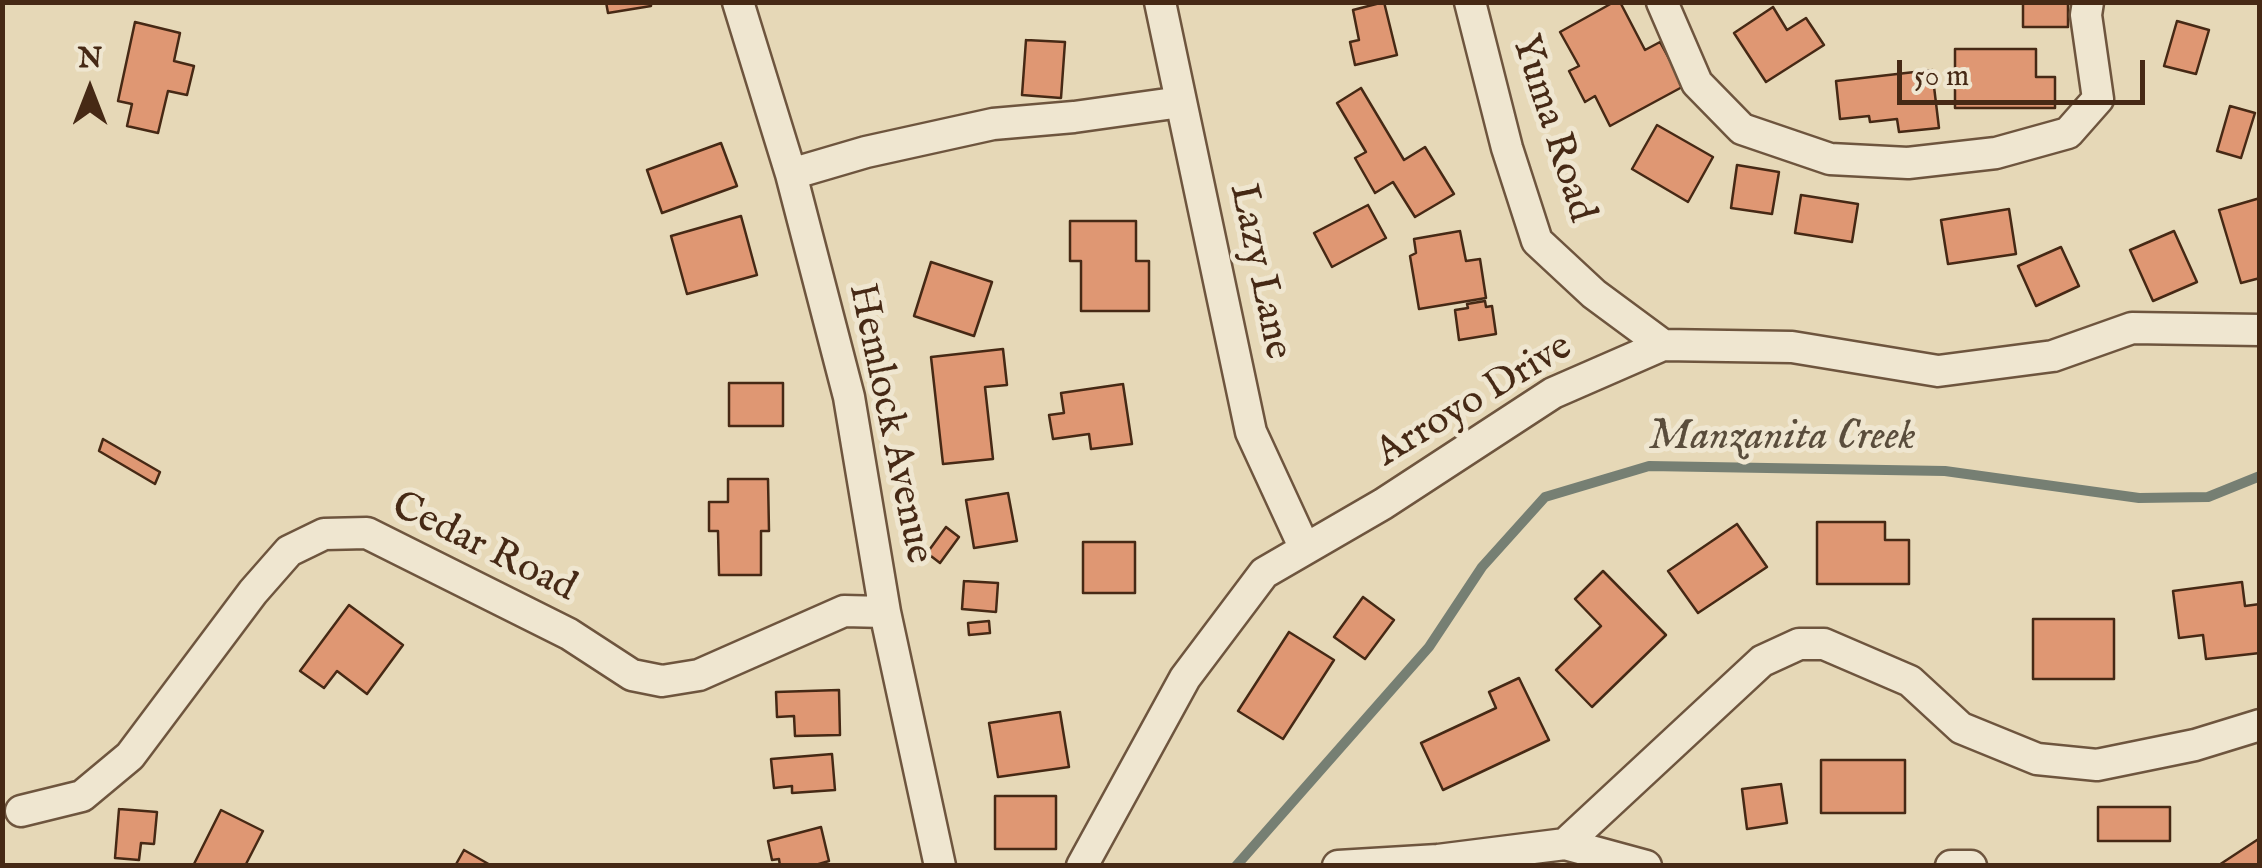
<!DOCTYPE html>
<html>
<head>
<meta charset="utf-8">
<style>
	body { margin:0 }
	#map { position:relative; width:2262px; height:868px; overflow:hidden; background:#e6d8b7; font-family:"IM FELL English",serif }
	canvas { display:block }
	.frame { position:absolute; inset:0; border:5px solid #462915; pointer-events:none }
	.north { position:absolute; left:40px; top:40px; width:100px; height:100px; -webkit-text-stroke:8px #efe6d0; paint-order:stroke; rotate:0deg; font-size:28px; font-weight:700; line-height:40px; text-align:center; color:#462915 }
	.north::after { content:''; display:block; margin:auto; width:35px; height:45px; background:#462915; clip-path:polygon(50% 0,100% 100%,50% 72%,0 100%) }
	.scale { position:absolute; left:1897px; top:60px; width:248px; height:45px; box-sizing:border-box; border:5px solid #462915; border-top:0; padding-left:12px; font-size:30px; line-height:35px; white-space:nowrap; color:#462915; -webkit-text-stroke:8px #efe6d0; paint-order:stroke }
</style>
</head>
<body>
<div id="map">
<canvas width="2262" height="868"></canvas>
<div class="frame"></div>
<div class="north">N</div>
<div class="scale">50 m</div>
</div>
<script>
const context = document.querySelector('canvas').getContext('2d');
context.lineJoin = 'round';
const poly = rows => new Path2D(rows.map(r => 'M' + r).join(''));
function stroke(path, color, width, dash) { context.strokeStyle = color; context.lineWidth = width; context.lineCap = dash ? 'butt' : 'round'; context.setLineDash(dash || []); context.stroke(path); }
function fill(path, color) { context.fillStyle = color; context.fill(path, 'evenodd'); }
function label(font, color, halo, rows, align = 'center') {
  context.font = font + ' "IM FELL English",serif'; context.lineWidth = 10; context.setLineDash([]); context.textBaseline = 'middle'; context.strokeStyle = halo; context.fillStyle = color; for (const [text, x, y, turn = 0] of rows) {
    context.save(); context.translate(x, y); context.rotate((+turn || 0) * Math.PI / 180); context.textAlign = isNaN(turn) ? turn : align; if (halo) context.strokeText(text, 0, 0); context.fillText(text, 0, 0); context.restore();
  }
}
stroke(poly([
	[1236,866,1429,647,1482,567,1545,497,1649,466,1945,471,2139,498,2208,497,2260,476]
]), '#767f73', 10);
const building = poly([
	[606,2,651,2,651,6,608,13,606,2],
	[1384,2,1397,55,1355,65,1350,42,1359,40,1353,10,1384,2],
	[1614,2,1620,2,1645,50,1660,42,1684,86,1610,126,1595,96,1585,102,1569,71,1579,66,1560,32,1614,2],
	[2023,2,2068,2,2068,27,2023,27,2023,2],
	[1773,7,1787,30,1806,18,1824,45,1766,82,1734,33,1773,7],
	[2177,21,2209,30,2196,74,2164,66,2177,21],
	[135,22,180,33,174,61,194,66,187,95,168,91,158,133,127,126,132,104,118,101,135,22],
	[1026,40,1065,42,1061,98,1022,95,1026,40],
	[1955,49,2036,49,2036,77,2055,77,2055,108,1955,108,1955,49],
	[1932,70,1939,128,1899,132,1897,119,1870,122,1869,116,1840,119,1836,81,1932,70],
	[1361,88,1404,160,1425,147,1454,194,1415,217,1393,182,1375,193,1355,158,1366,152,1337,103,1361,88],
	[2230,106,2255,113,2241,158,2217,151,2230,106],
	[1657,125,1713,157,1688,202,1632,169,1657,125],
	[721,143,737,186,662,213,647,170,721,143],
	[1737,165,1779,172,1772,214,1731,208,1737,165],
	[1801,195,1858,204,1852,242,1795,233,1801,195],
	[2260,198,2260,278,2241,283,2219,210,2260,198],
	[1368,205,1386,238,1332,267,1314,233,1368,205],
	[2009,209,2016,254,1948,264,1941,220,2009,209],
	[741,216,757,275,687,294,671,236,741,216],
	[1070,221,1136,221,1136,261,1149,261,1149,311,1081,311,1081,261,1070,261,1070,221],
	[1460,231,1466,261,1480,259,1486,298,1419,309,1410,256,1416,253,1414,239,1460,231],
	[2174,231,2197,282,2153,301,2130,250,2174,231],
	[2061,247,2079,286,2036,306,2018,266,2061,247],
	[931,262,992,282,974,336,914,316,931,262],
	[1485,301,1486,307,1492,306,1496,334,1459,340,1455,310,1468,308,1467,304,1485,301],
	[1003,349,1007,385,985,387,993,459,943,464,931,357,1003,349],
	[729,383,783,383,783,426,729,426,729,383],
	[1123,384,1132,444,1091,449,1089,434,1053,439,1049,415,1064,413,1061,393,1123,384],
	[103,439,160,472,155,484,99,451,103,439],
	[728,479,768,479,769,531,761,531,761,575,719,575,718,531,709,531,709,502,728,502,728,479],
	[1008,493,1017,541,974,548,966,500,1008,493],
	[1817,522,1885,522,1885,540,1909,540,1909,584,1817,584,1817,522],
	[1737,524,1767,567,1698,613,1668,571,1737,524],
	[946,527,959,537,940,563,927,553,946,527],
	[1083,542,1135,542,1135,593,1083,593,1083,542],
	[1603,571,1666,635,1592,707,1556,670,1601,626,1575,599,1603,571],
	[964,581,998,583,996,612,962,609,964,581],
	[2242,582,2245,606,2260,604,2260,653,2206,659,2203,635,2179,638,2173,591,2242,582],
	[1363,597,1394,620,1365,659,1334,637,1363,597],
	[349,605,403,645,367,694,337,671,324,688,300,671,349,605],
	[2033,619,2114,619,2114,679,2033,679,2033,619],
	[989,621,990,633,969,635,968,623,989,621],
	[1289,632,1334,660,1283,739,1238,711,1289,632],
	[1519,678,1549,740,1443,790,1421,743,1496,708,1489,692,1519,678],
	[839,690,840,735,795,736,794,716,777,717,776,692,839,690],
	[1060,712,1069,767,998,777,989,723,1060,712],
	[832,754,835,790,792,793,792,786,774,788,771,759,832,754],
	[1821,760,1905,760,1905,813,1821,813,1821,760],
	[1781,784,1787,823,1747,829,1742,789,1781,784],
	[995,796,1056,796,1056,849,995,849,995,796],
	[2098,807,2170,807,2170,841,2098,841,2098,807],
	[119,809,157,812,154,844,141,843,139,860,115,858,119,809],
	[221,810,263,831,245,866,193,866,221,810],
	[821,827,829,861,812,866,780,866,779,859,772,860,768,841,821,827],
	[2260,838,2260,866,2219,866,2219,865,2260,838],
	[464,850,492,866,455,866,464,850]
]);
fill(building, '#df9773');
stroke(building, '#462915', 2.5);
const street = poly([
	[738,2,791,174,849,397,885,612,940,866],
	[1160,2,1251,432,1305,549],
	[1470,2,1507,148,1537,241,1594,294,1663,345],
	[1662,2,1697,83,1742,129,1830,159,1908,163,1996,153,2068,133,2098,99,2086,15,2088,2],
	[791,174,866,152,993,124,1074,117,1181,102],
	[21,811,82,796,130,756,253,592,289,551,324,534,367,533,569,634,632,675,662,681,699,675,844,611,885,612],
	[1565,844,1762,661,1799,644,1824,644,1910,681,1961,728,2037,759,2097,765,2195,745,2260,725],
	[1082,866,1185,678,1264,573,1383,504,1553,393,1663,345,1792,347,1938,371,2053,356,2132,328,2260,330],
	[1338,866,1438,860,1565,844,1646,866],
	[1951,866,1971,866]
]);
stroke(street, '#6e553e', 35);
stroke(street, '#efe6d0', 30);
label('40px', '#462915', '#efe6d0', [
	["Yuma Road",1551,129,72],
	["Lazy Lane",1258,272,78],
	["Arroyo Drive",1475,402,-31],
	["Hemlock Avenue",888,424,78],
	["Cedar Road",483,549,26]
]);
label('italic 42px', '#5a4d3c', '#efe6d0', [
	["Manzanita Creek",1782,439]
]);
</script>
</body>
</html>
